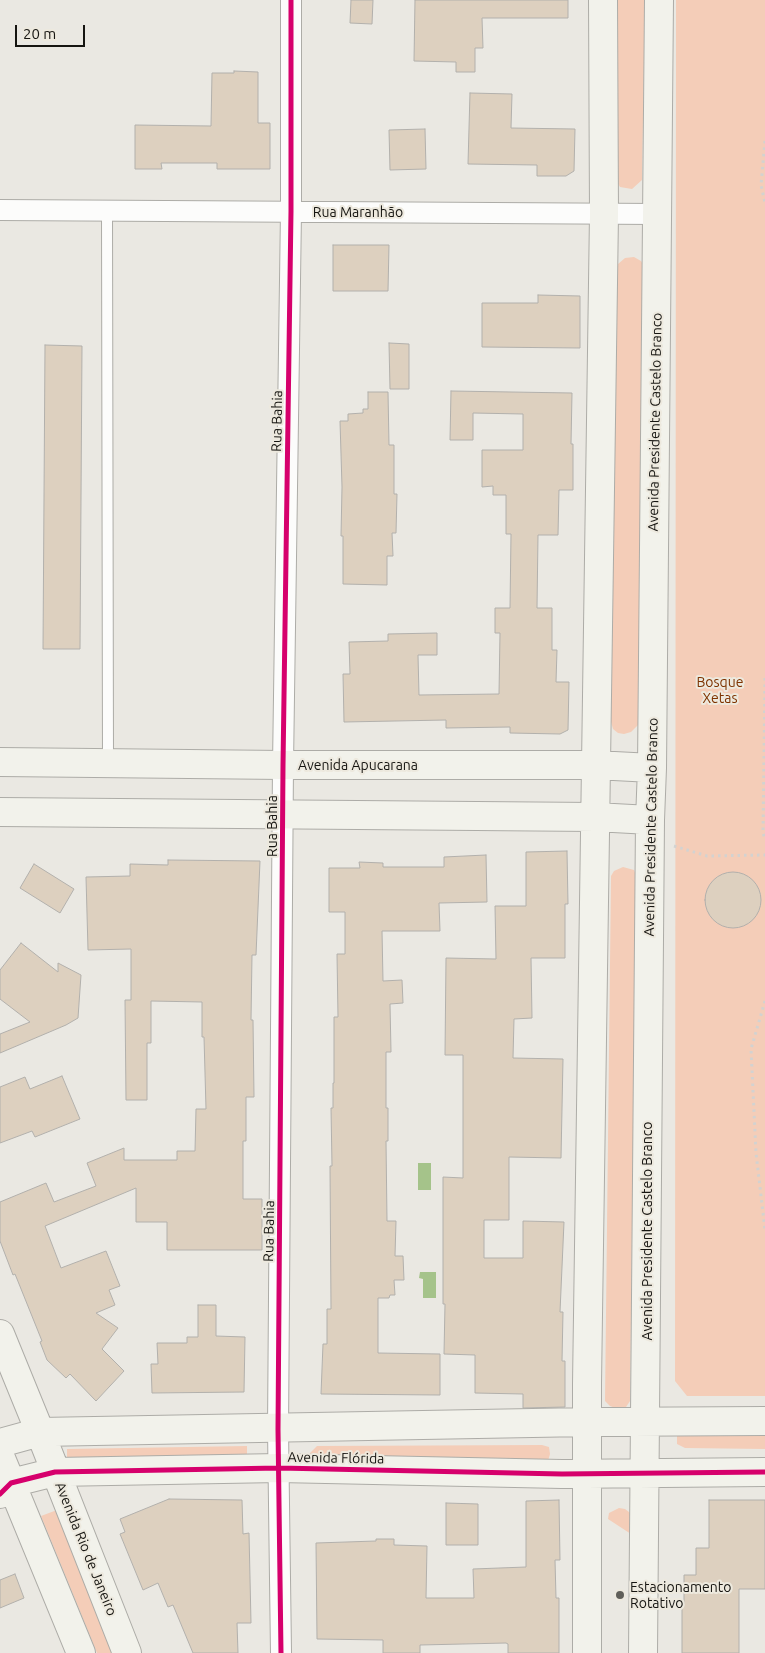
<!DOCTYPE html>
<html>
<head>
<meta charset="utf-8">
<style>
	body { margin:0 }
	#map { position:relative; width:765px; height:1653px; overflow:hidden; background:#eae8e2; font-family:Ubuntu,sans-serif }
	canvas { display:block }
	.scale { position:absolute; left:15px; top:25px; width:70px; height:22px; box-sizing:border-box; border:2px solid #161511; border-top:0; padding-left:6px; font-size:15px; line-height:18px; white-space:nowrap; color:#161511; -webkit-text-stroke:4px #ede9de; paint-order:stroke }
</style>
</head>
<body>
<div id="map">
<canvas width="765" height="1653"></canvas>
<div class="scale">20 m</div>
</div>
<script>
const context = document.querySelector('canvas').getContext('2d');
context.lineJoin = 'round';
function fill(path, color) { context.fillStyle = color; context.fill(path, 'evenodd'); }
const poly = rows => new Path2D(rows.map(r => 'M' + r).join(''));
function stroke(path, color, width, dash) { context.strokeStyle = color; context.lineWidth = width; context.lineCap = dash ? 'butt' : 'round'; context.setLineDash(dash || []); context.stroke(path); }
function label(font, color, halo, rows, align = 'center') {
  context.font = font + ' Ubuntu,sans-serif'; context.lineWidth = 4; context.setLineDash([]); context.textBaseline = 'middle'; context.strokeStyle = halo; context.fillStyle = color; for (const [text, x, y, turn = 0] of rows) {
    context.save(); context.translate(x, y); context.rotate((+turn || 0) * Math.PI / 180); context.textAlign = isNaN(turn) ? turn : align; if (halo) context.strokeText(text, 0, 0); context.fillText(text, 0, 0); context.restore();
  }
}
fill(poly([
	[616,0,645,0,642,180,632,189,620,187,614,177],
	[676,0,765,0,765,1396,687,1396,675,1381],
	[634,257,641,261,646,269,638,725,631,732,624,734,618,733,613,729,611,722,614,272,618,264,625,258],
	[623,867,634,870,636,875,630,1401,626,1407,618,1409,610,1406,605,1401,611,876,614,871],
	[765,1424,765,1449,685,1448,677,1444,677,1434],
	[542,1445,549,1447,550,1454,548,1461,310,1457,310,1453,317,1446],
	[247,1446,247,1463,67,1462,67,1449],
	[619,1508,625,1509,633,1515,634,1536,608,1519,609,1513],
	[57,1510,115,1653,97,1653,41,1516]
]), '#f4cdb8');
fill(poly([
	[418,1163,431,1163,431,1190,418,1190],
	[420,1272,436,1272,436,1298,423,1298,423,1279,419,1278]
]), '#a5c38a');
const building = poly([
	[351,0,373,0,372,24,350,23,351,0],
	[415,0,568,0,568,18,482,18,483,48,475,48,475,72,456,72,456,62,414,61,415,0],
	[234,71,258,72,258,123,270,123,270,169,217,169,217,163,161,163,162,169,135,169,135,125,211,126,212,73,234,73,234,71],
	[470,93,512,94,511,128,575,129,574,171,566,176,537,176,537,165,468,164,470,93],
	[425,129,426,169,390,170,389,130,425,129],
	[333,245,389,245,388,291,333,291,333,245],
	[538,295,580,296,580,348,482,347,482,303,538,303,538,295],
	[389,343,409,344,409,389,390,389,389,343],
	[45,345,82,346,80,649,43,649,45,345],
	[451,391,572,393,571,444,573,444,573,490,559,490,558,535,538,535,537,608,552,608,552,650,557,650,556,682,569,682,568,730,560,734,510,733,510,727,446,728,446,720,344,722,343,674,350,674,349,642,388,641,388,634,437,633,437,655,418,655,419,695,499,694,500,633,495,633,495,608,510,608,511,534,506,534,506,495,493,495,493,486,482,487,482,450,523,450,523,414,473,413,473,440,450,440,451,391],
	[368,392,388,392,389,445,394,445,394,494,397,494,396,533,392,533,393,556,387,556,387,585,343,584,343,536,341,536,342,487,340,421,348,421,348,414,363,413,363,409,368,409,368,392],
	[567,851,568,904,565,904,565,958,531,958,532,1018,514,1019,513,1058,563,1059,561,1158,509,1157,509,1220,484,1220,484,1258,523,1258,523,1221,564,1222,560,1312,563,1312,562,1361,565,1361,565,1407,523,1408,523,1394,475,1393,475,1355,444,1354,445,1304,443,1304,443,1177,463,1178,463,1055,445,1055,446,958,496,959,495,906,526,906,526,852,567,851],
	[486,855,487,902,439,903,440,931,382,931,383,981,402,980,403,1003,390,1004,391,1052,386,1052,386,1108,388,1108,388,1141,386,1141,387,1221,396,1221,395,1256,403,1256,404,1280,394,1280,395,1295,390,1295,389,1298,378,1298,378,1353,440,1354,440,1395,321,1394,323,1344,327,1344,327,1309,331,1309,330,1166,332,1166,331,1108,333,1108,333,1083,334,1083,334,1017,338,1017,337,954,345,954,345,912,329,912,329,868,360,868,359,862,383,863,383,867,444,867,444,857,486,855],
	[168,860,260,861,256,955,252,955,251,1020,253,1020,254,1097,246,1097,246,1141,243,1141,243,1199,262,1199,262,1250,167,1250,167,1222,136,1222,136,1188,45,1226,61,1268,106,1251,120,1286,109,1290,115,1305,96,1313,118,1328,102,1349,124,1371,96,1401,70,1374,66,1378,47,1360,40,1342,42,1341,15,1274,13,1275,0,1241,0,1202,46,1183,54,1202,96,1186,87,1163,124,1148,124,1160,177,1160,177,1151,195,1151,196,1109,206,1109,204,1037,202,1037,202,1002,151,1001,151,1043,147,1043,147,1100,126,1100,125,1000,131,1000,131,949,88,950,86,877,130,876,130,864,168,865,168,860],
	[34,864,74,889,60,913,20,888,34,864],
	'705 900a28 28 0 1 1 56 0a28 28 0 1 1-56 0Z',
	[21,943,58,972,58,963,81,975,78,1018,66,1025,0,1053,0,1034,30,1022,0,999,0,970,21,943],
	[62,1076,80,1119,35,1137,32,1131,0,1143,0,1087,25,1077,30,1089,62,1076],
	[198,1305,216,1305,216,1336,245,1337,244,1392,152,1393,151,1364,158,1364,157,1343,187,1343,187,1337,198,1337,198,1305],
	[169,1499,242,1500,243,1534,249,1533,251,1623,237,1623,238,1653,193,1653,173,1605,168,1607,158,1583,143,1590,120,1534,125,1532,120,1519,169,1499],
	[559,1500,560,1560,555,1560,556,1598,559,1598,559,1653,508,1653,508,1644,506,1643,420,1645,420,1653,383,1653,383,1640,317,1639,316,1543,376,1541,376,1539,394,1539,394,1545,427,1546,426,1598,474,1598,473,1569,526,1567,526,1501,559,1500],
	[709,1500,765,1500,765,1589,739,1589,739,1653,682,1653,682,1604,684,1604,684,1575,696,1575,696,1548,709,1548,709,1500],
	[446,1503,478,1504,478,1545,446,1545,446,1503],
	[15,1574,24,1598,0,1608,0,1580,15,1574]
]);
fill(building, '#ddd0bf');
stroke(building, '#b2b0ac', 1);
const lane = poly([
	[107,210,108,763]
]);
const street = poly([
	[0,210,657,214],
	[281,1653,278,1429,283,765,291,211,291,0]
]);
const secondary = poly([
	[0,762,283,765,595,765,652,768],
	[0,812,595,817,650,820],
	[0,1334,40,1432,127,1653],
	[0,1443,40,1432,587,1422,765,1421],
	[0,1456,81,1653],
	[0,1494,11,1483,55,1472,279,1468,562,1474,765,1472],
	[587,1653,587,1383,604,214,603,0],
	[643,1653,650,820,652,768,659,0]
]);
stroke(lane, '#adaca7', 12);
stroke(street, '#adaca7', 22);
stroke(secondary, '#adaca7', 30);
stroke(poly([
	[765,141,761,185,765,203],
	[765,678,763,833,765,839],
	[674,846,707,856,765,855],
	[765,1001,751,1049,756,1153,765,1230]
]), '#d3d2d0', 3, [2.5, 4]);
stroke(lane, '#fcfcfb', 10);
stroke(street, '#fcfcfb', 20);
stroke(secondary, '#f2f2eb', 28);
stroke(poly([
	[0,1494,11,1483,55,1472,279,1468,562,1474,765,1472],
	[281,1653,278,1429,283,765,291,211,291,0]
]), '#d6006c', 5);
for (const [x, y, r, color] of [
	[620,1595,5,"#605f5a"]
]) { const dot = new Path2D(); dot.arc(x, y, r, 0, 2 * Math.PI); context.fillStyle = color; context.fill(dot); stroke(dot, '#ede9de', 2); }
label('14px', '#161511', '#ede9de', [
	["Rua Maranhão",358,212],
	["Rua Bahia",277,421,-89],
	["Avenida Presidente Castelo Branco",655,422,-89],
	["Avenida Apucarana",358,765],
	["Rua Bahia",272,826,-90],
	["Avenida Presidente Castelo Branco",651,827,-89],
	["Rua Bahia",269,1231,-89],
	["Avenida Presidente Castelo Branco",647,1231,-90],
	["Avenida Flórida",336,1458,1],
	["Avenida Rio de Janeiro",86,1549,68]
]);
label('14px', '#7e3300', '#ede9de', [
	["Bosque",720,682],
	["Xetas",720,698]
]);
label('14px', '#161511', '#ede9de', [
	["Estacionamento",630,1587],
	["Rotativo",630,1603]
], 'left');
</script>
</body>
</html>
